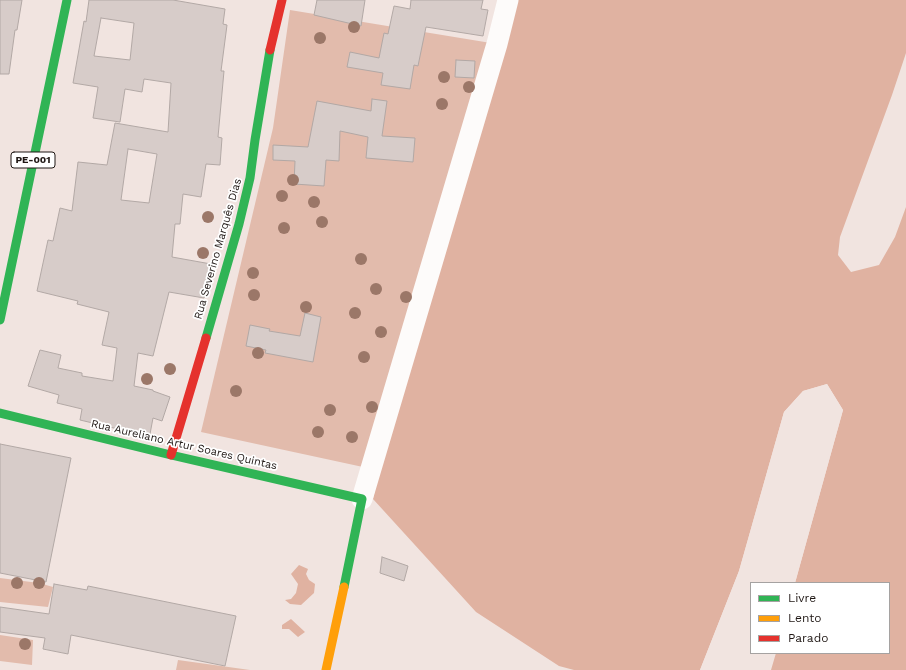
<!DOCTYPE html>
<html>
<head>
<meta charset="utf-8">
<style>
	body { margin:0 }
	#map { position:relative; width:906px; height:670px; overflow:hidden; background:#f1e4e0; font-family:"Work Sans",sans-serif }
	canvas { display:block }
	.legend { position:absolute; left:750px; top:582px; width:140px; height:72px; box-sizing:border-box; background:#fff; border:1px solid #a5a2a1; margin:0; padding:5px 7px; list-style:none; font-size:12px; color:#1f1714 }
	.legend li { display:flex; align-items:center; gap:8px; height:20px }
	.legend b { width:20px; border:1px solid #a5a2a1 }
</style>
</head>
<body>
<div id="map">
<canvas width="906" height="670"></canvas>
<ul class="legend">
<li><b style="height:5px;background:#30b455"></b>Livre</li>
<li><b style="height:5px;background:#ff9f0a"></b>Lento</li>
<li><b style="height:5px;background:#e5322d"></b>Parado</li>
</ul>
</div>
<script>
const context = document.querySelector('canvas').getContext('2d');
context.lineJoin = 'round';
function fill(path, color) { context.fillStyle = color; context.fill(path, 'evenodd'); }
const poly = rows => new Path2D(rows.map(r => 'M' + r).join(''));
function stroke(path, color, width, dash) { context.strokeStyle = color; context.lineWidth = width; context.lineCap = dash ? 'butt' : 'round'; context.setLineDash(dash || []); context.stroke(path); }
function label(font, color, halo, rows, align = 'center') {
  context.font = font + ' "Work Sans",sans-serif'; context.lineWidth = 3.5; context.setLineDash([]); context.textBaseline = 'middle'; context.strokeStyle = halo; context.fillStyle = color; for (const [text, x, y, turn = 0] of rows) {
    context.save(); context.translate(x, y); context.rotate((+turn || 0) * Math.PI / 180); context.textAlign = isNaN(turn) ? turn : align; if (halo) context.strokeText(text, 0, 0); context.fillText(text, 0, 0); context.restore();
  }
}
fill(poly([
	[290,10,497,44,363,467,201,432,273,128],
	[0,578,39,583,53,587,48,607,0,602],
	[0,635,33,640,32,665,0,661],
	[178,660,250,670,176,670]
]), '#e2bbac');
fill(poly([
	[510,0,906,0,906,53,892,95,840,237,838,255,851,272,879,265,895,237,906,207,906,670,771,670,776,653,889,653,889,583,795,583,843,410,827,384,803,391,784,412,739,571,700,670,574,670,559,666,476,612,373,499,395,397],
	[299,565,308,569,306,574,309,580,315,584,314,593,301,605,290,604,285,600,291,599,296,593,298,584,291,574],
	[291,619,305,632,298,637,289,629,282,629,282,625]
]), '#e0b2a1');
fill(poly([
	[827,384,843,410,795,583,793,583,841,411,826,386,804,393,785,413,741,572,702,670,700,670,739,571,784,412,803,391]
]), '#f1e4e0');
const building = poly([
	[0,0,22,0,17,30,15,30,9,74,0,74,0,0],
	[89,0,173,0,225,9,223,24,227,25,221,71,224,71,218,137,222,138,220,165,206,164,201,197,183,194,180,224,175,224,172,257,211,264,207,288,204,298,169,292,153,356,138,353,134,386,153,390,153,391,170,397,162,421,153,418,150,434,118,429,80,420,82,409,57,403,59,395,28,386,40,350,61,355,58,368,82,373,82,376,113,381,117,348,102,345,109,312,77,304,78,301,37,291,48,240,53,241,60,208,72,211,78,162,107,165,115,123,168,132,171,83,144,79,142,92,125,89,120,122,93,118,98,87,73,83,84,21,86,22,89,0],
	[101,18,134,23,130,60,94,56,101,18],
	[128,149,157,154,149,203,121,200,128,149],
	[317,0,365,0,361,26,314,15,317,0],
	[411,0,483,0,481,9,488,10,483,36,426,27,418,66,414,65,410,89,381,85,383,73,347,67,350,52,379,58,384,33,388,34,394,6,410,9,411,0],
	[456,60,475,61,474,78,455,77,456,60],
	[372,99,387,101,382,136,415,138,413,162,366,158,368,137,340,131,339,161,326,160,324,186,294,184,295,161,273,160,273,145,308,147,317,101,371,111,372,99],
	[305,313,321,317,313,362,265,353,266,350,246,346,250,325,270,329,269,331,300,336,305,313],
	[0,444,71,458,46,582,0,573,0,444],
	[382,557,408,566,404,581,380,573,382,557],
	[54,584,87,590,88,586,236,616,225,666,71,635,68,654,43,649,45,638,0,632,0,607,49,614,54,584]
]);
fill(building, '#d7ccc9');
stroke(building, '#b2a8a5', 1);
stroke(poly([
	[362,499,497,44,508,0]
]), '#fdfbfa', 21);
stroke(poly([
	[0,320,67,0],
	[206,338,239,224,250,178,255,140,270,50],
	[0,413,171,455,362,499,344,587]
]), '#30b455', 9);
stroke(poly([
	[326,670,344,587]
]), '#ff9f0a', 9);
stroke(poly([
	[270,50,282,0],
	[171,455,206,338]
]), '#e5322d', 9);
context.fillStyle = '#9b7768';
for (const [x, y] of [
	[354,27],
	[320,38],
	[444,77],
	[469,87],
	[442,104],
	[293,180],
	[282,196],
	[314,202],
	[208,217],
	[322,222],
	[284,228],
	[203,253],
	[361,259],
	[253,273],
	[376,289],
	[254,295],
	[406,297],
	[306,307],
	[355,313],
	[381,332],
	[258,353],
	[364,357],
	[170,369],
	[147,379],
	[236,391],
	[372,407],
	[330,410],
	[318,432],
	[352,437],
	[17,583],
	[39,583],
	[25,644]
]) { context.beginPath(); context.arc(x, y, 6, 0, 2 * Math.PI); context.fill(); }
for (const [x, y, w] of [
	[33,160,44]
]) { const box = new Path2D(); box.roundRect(x - w / 2, y - 8, w, 16, 3); context.fillStyle = '#fff'; context.fill(box); stroke(box, '#1f1714', 1); }
label('bold 10px', '#1f1714', null, [
	["PE-001",33,160]
]);
label('11px', '#1f1714', '#fff', [
	["Rua Severino Marquês Dias",218,249,-74],
	["Rua Aureliano Artur Soares Quintas",184,445,13]
]);
</script>
</body>
</html>
